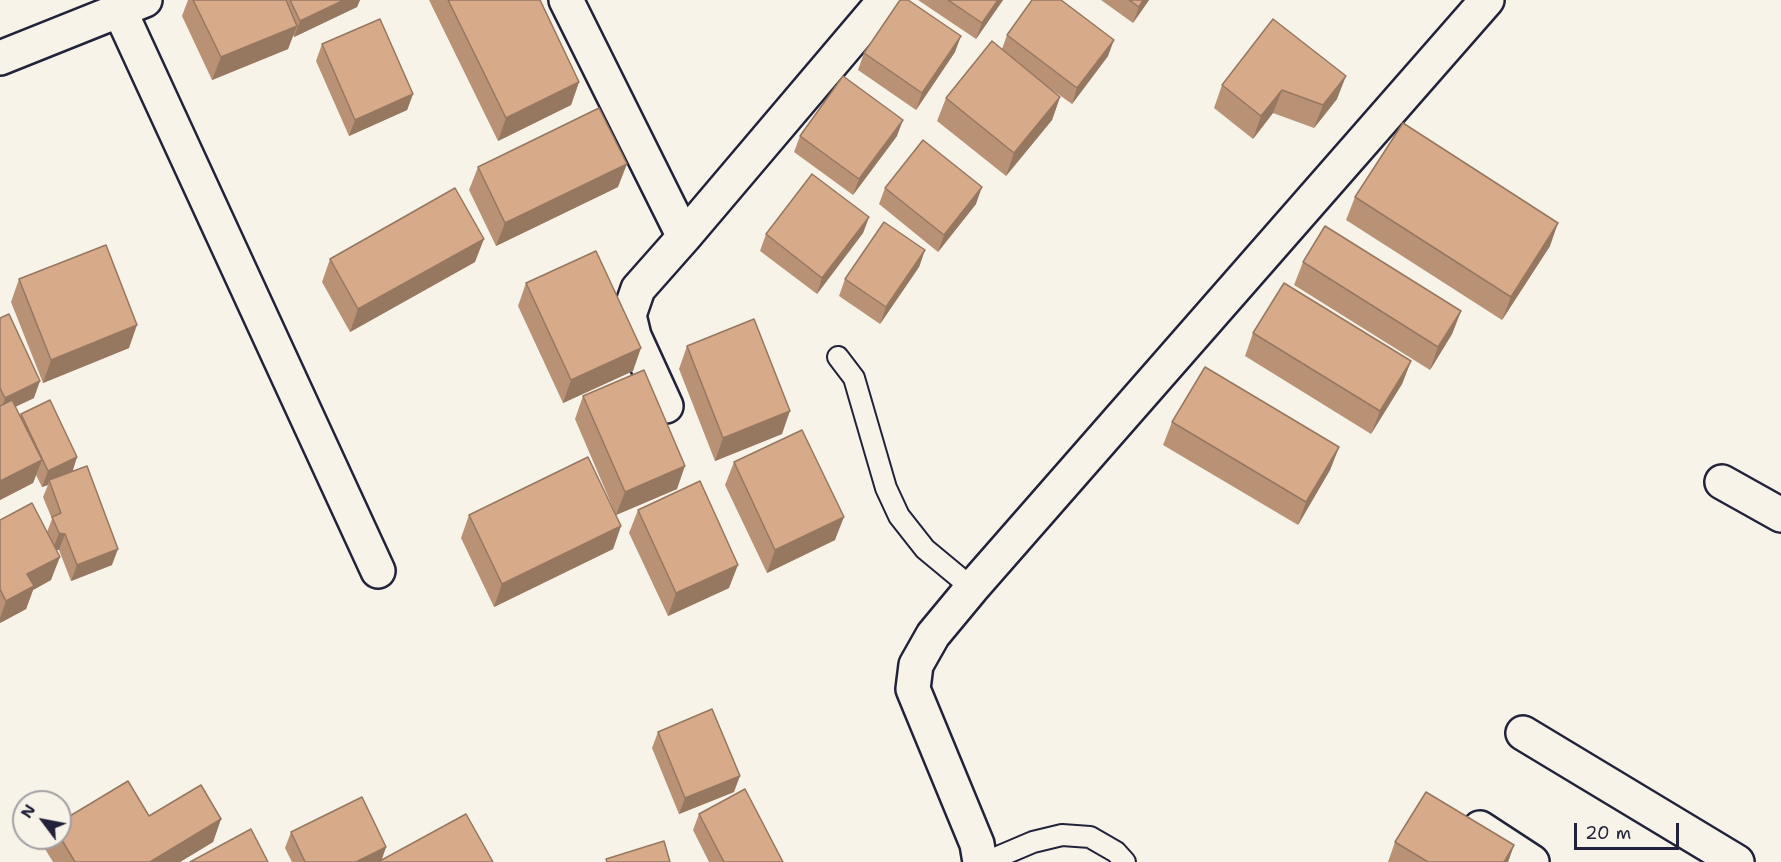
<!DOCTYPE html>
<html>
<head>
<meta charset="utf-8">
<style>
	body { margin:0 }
	#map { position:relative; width:1781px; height:862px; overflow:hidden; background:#f7f3e8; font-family:"Shantell Sans",sans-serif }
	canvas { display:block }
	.north { position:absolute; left:12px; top:790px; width:60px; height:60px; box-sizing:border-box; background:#f7f3e8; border:2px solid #a29fa3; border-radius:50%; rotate:302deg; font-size:16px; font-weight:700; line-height:24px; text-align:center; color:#22223b }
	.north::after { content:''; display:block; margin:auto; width:21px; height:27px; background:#22223b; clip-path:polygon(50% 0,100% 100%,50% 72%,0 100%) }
	.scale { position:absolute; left:1574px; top:823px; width:105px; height:27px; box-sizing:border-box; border:3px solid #22223b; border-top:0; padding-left:8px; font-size:18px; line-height:21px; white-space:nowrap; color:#22223b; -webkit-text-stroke:4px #f7f3e8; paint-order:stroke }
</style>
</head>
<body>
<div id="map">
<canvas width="1781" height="862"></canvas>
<div class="north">N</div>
<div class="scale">20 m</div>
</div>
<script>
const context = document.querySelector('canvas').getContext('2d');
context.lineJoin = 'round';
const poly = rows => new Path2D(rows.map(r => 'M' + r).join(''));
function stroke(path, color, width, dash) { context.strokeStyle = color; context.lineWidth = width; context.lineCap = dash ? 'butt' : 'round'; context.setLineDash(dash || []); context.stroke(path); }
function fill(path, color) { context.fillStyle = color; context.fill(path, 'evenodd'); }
const lane = poly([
	[838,357,854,378,886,488,899,516,925,549,972,588],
	[986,862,1033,842,1062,835,1090,837,1116,852,1125,862]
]);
const street = poly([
	[566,0,684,237,885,0],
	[120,11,378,571],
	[0,58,145,0],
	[666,406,634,336,629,315,638,289,684,237],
	[1722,482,1781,515],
	[1523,733,1737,862],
	[1480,828,1532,862],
	[980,862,977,844,913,689,916,665,933,635,972,588,1487,0]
]);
stroke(lane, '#22223b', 24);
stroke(street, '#22223b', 38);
stroke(lane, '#f7f3e8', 20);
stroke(street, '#f7f3e8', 33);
fill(poly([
	[188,0,360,0,357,7,294,37,293,35,288,49,212,80,182,16],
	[429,0,540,0,579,82,571,105,498,141],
	[918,0,1003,0,976,39],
	[1101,0,1149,0,1133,23],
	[1273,19,1337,99,1314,128,1273,113,1253,139,1214,108,1222,85],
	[1007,35,1108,56,1072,104,1051,89,1060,97,1052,120,1006,176,937,121,946,98,1002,49],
	[322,44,413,94,407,110,349,136,316,61],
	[955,52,916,110,858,70,864,53],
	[800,136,897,136,853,195,794,152],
	[478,167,618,187,496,246,469,190],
	[885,188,976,204,938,252,879,204],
	[1355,197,1550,246,1502,320,1346,220],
	[869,217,863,233,817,294,760,251,766,234],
	[925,250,919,267,880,324,839,296,845,279],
	[330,259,475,262,350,332,322,282],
	[1303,262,1461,311,1452,334,1430,370,1294,285],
	[19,279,129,348,43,383,11,302],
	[526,283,633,371,563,403,518,306],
	[0,318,34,398,15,407,20,416,21,414,77,457,72,472,112,565,71,581,59,550,56,550,51,580,33,590,26,609,0,623,0,520,47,532,52,519,43,497,48,485,42,487,36,475,33,483,0,500],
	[1253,333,1411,361,1402,384,1371,434,1245,356],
	[687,346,782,434,715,461,679,369],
	[583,396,677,489,616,515,575,419],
	[1172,422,1339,447,1330,470,1298,525,1163,445],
	[734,462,835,540,767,573,725,485],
	[638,510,729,588,668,616,629,533],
	[469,515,621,526,613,549,494,607,461,538],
	[658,732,734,792,679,814,652,748],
	[699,814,783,862,709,862,693,830],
	[149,816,221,819,213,842,180,862,53,862,45,849,49,838,60,838,60,822],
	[291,832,386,847,381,860,493,862,292,862,285,848],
	[1395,842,1514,845,1508,862,1388,862]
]), '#b99276');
fill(poly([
	[344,0,360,0,357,7,294,37,300,21],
	[998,0,1003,0,976,39,982,23],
	[1143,0,1149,0,1133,23,1139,7],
	[297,26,288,49,212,80,221,57],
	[961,36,955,52,916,110,922,93],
	[1114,40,1108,56,1072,104,1077,88],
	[1346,76,1337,99,1314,128,1323,105],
	[579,82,571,105,498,141,506,118],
	[1282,90,1273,113,1253,139,1261,116],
	[413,94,407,110,349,136,355,120],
	[1060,97,1052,120,1006,176,1014,153],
	[903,120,897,136,853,195,859,179],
	[627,164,618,187,496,246,505,223],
	[982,187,976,204,938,252,944,235],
	[869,217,863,233,817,294,822,278],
	[1558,223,1550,246,1502,320,1511,297],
	[484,239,475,262,350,332,358,309],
	[925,250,919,267,880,324,886,307],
	[1461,311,1452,334,1430,370,1438,347],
	[137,325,129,348,43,383,51,360],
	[641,348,633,371,563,403,571,380],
	[1411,361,1402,384,1371,434,1380,411],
	[40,381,34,398,0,414,5,398],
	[790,411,782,434,715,461,723,438],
	[1339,447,1330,470,1298,525,1306,502],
	[77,457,72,473,49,480,48,485,42,487,48,471],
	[42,460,33,483,0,500,0,481],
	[685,466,677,489,616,515,625,492],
	[844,517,835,540,767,573,775,550],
	[621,526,613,549,494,607,502,584],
	[59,533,65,534,59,550,53,549],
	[118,549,112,565,71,581,77,565],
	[60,557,51,580,33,590,26,609,0,623,0,618,6,601,27,574],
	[738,565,729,588,668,616,676,593],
	[740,776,734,792,679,814,685,798],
	[221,819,213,842,180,862,150,862],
	[1514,845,1508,862,1504,862],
	[386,847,381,862,356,862]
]), '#967760');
const building = poly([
	[193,0,286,0,297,26,221,57,193,0],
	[290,0,344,0,300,21,290,0],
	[448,0,540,0,579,82,506,118,448,0],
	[900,0,908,0,961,36,922,93,864,53,900,0],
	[948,0,998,0,982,23,948,0],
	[1032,0,1061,0,1114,40,1077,88,1007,35,1032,0],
	[1129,0,1143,0,1139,7,1129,0],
	[380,19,413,94,355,120,322,44,380,19],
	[1273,19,1346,76,1323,105,1282,90,1261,116,1222,85,1273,19],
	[992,41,1060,97,1014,153,946,98,992,41],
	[843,76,903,120,859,179,800,136,843,76],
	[599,108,627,164,505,223,478,167,599,108],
	[1403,123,1558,223,1511,297,1355,197,1403,123],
	[923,140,982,187,944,235,885,188,923,140],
	[812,174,869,217,822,278,766,234,812,174],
	[455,188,484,239,358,309,330,259,455,188],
	[884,222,925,250,886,307,845,279,884,222],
	[1325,226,1461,311,1438,347,1303,262,1325,226],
	[106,245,137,325,51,360,19,279,106,245],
	[596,251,641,348,571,380,526,283,596,251],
	[1284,283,1411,361,1380,411,1253,333,1284,283],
	[9,314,40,381,5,398,0,388,0,318,9,314],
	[754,319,790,411,723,438,687,346,754,319],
	[1205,367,1339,447,1306,502,1172,422,1205,367],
	[644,370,685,466,625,492,583,396,644,370],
	[12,400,42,460,0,481,0,406,12,400],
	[50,400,77,457,48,471,21,414,50,400],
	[802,430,844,517,775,550,734,462,802,430],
	[588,457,621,526,502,584,469,515,588,457],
	[87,466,118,549,77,565,65,534,59,533,52,517,61,513,49,480,87,466],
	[700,481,738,565,676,593,638,510,700,481],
	[32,503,60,557,27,574,34,586,6,601,0,589,0,520,32,503],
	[712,709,740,776,685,798,658,732,712,709],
	[128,781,149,816,201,785,221,819,150,862,75,862,60,837,60,822,128,781],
	[745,789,783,862,724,862,699,814,745,789],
	[1426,792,1514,845,1504,862,1428,862,1395,842,1426,792],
	[362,797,386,847,356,862,305,862,291,832,362,797],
	[466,814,493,862,378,862,466,814],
	[251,829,268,862,190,862,251,829],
	[664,841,670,862,607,862,606,859,664,841]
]);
fill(building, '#d7aa89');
stroke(building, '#967760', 1.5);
</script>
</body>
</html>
